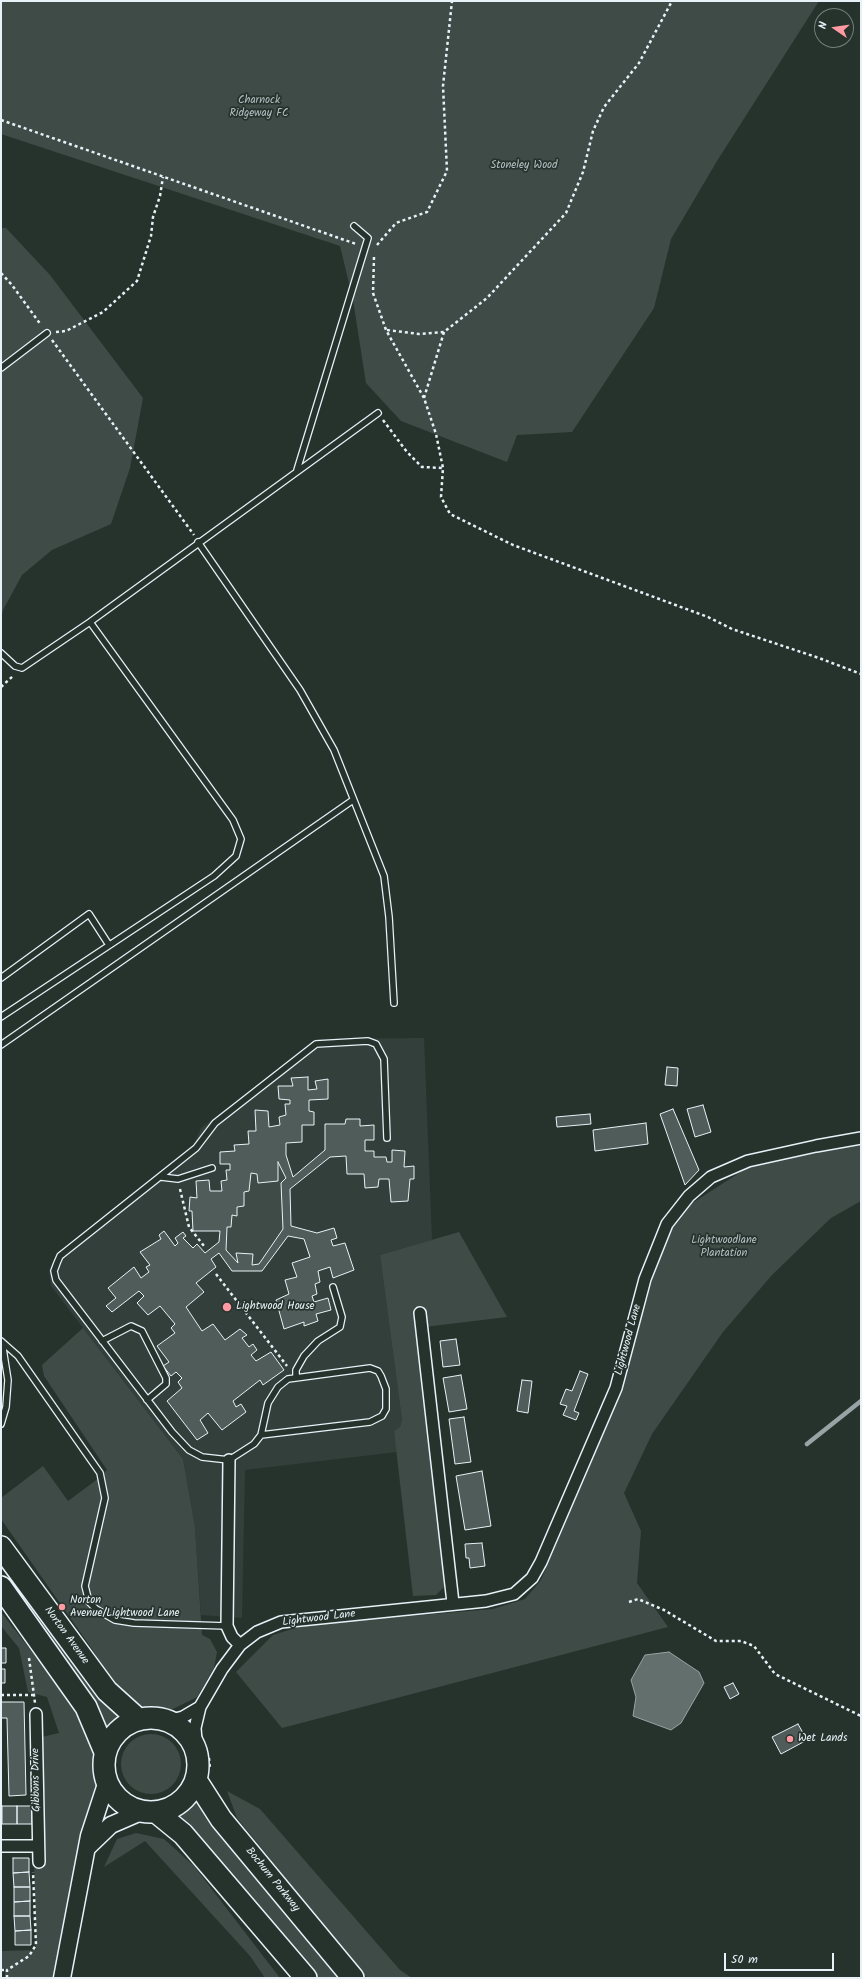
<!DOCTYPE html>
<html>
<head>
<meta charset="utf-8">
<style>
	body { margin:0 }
	#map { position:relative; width:862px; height:1979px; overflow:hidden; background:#26332d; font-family:Kalam,sans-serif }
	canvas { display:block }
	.frame { position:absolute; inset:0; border:2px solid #e8f1f8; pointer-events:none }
	.north { position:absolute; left:814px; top:8px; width:40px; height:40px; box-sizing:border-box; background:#26332d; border:1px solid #747f7e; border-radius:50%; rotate:283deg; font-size:11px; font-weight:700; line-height:16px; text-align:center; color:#e8f1f8 }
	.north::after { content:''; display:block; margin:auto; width:14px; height:18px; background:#ff9aa2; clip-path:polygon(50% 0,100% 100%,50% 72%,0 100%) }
	.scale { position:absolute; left:724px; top:1953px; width:110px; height:18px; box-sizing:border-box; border:2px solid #e8f1f8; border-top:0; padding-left:5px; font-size:12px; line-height:14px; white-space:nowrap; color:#e8f1f8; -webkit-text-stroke:3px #26332d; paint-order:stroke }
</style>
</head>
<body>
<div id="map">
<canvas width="862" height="1979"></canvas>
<div class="frame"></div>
<div class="north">N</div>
<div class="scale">50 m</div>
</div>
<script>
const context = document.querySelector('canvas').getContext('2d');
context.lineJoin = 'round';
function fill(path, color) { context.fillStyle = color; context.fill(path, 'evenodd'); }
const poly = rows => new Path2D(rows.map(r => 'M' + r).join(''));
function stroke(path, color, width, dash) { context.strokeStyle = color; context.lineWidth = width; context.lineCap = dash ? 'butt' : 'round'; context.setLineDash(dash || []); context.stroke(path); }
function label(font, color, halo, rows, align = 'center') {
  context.font = font + ' Kalam,sans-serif'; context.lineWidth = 3.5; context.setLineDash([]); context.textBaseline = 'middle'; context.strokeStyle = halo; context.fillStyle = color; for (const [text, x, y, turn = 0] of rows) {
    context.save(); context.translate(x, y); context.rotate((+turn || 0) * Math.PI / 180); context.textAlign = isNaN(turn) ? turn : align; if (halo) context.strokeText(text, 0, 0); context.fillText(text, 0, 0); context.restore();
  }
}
fill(poly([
	[424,1038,432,1240,380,1255,402,1420,400,1427,394,1432,397,1452,245,1470,242,1618,201,1615,195,1527,183,1459,51,1286,49,1270,56,1256,193,1147,201,1128,317,1039]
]), '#333f3a');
fill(poly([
	[1,1,819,1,717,161,671,239,654,308,572,432,517,435,507,462,401,421,366,383,353,300,340,246,1,134],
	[1,228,6,228,50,275,143,398,130,468,111,524,52,550,22,575,3,610,1,619],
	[861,1144,861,1201,831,1218,772,1275,723,1332,652,1434,624,1493,641,1531,637,1583,668,1627,282,1728,236,1672,273,1635,305,1625,493,1609,525,1599,541,1580,617,1401,662,1246,683,1209,750,1166],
	[278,1162,286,1178,281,1183,283,1229,259,1264,252,1265,252,1254,237,1253,238,1263,226,1250,227,1227,231,1227,232,1215,237,1216,237,1207,244,1206,244,1192,249,1191,251,1173,257,1174,258,1183,278,1181],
	[459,1232,507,1317,424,1327,446,1585,436,1595,413,1596,394,1431,400,1427,402,1420,380,1255],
	[83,1328,183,1459,195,1527,202,1635,210,1639,217,1652,214,1668,197,1697,171,1710,147,1709,125,1699,110,1682,92,1649,1,1519,1,1498,43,1466,68,1501,95,1481,107,1470,44,1376,42,1365],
	[33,1599,123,1719,109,1730,89,1692,25,1604],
	[1,1612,68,1698,95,1744,97,1779,82,1835,54,1978,5,1978,5,1969,1,1968,1,1951,36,1950,34,1855,43,1855,42,1737,59,1733,47,1697,28,1692,19,1648,1,1626],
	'121 1764a30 30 0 1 1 60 0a30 30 0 1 1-60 0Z',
	[227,1791,260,1809,400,1970,412,1978,367,1978,237,1818],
	[197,1796,341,1978,316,1978,187,1823,177,1813,183,1811],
	[136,1833,164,1839,194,1866,280,1978,265,1978,250,1956,145,1841,104,1867,117,1839]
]), '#3e4b47');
const water = poly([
	[669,1652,699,1672,704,1683,681,1723,671,1730,633,1716,636,1697,631,1680,645,1655,669,1652]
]);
fill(water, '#636f6d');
stroke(water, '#98a3a5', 1);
stroke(poly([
	[807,1444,861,1401]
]), '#98a3a5', 4.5);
const building = poly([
	[667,1067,678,1068,677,1086,665,1085,667,1067],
	[308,1077,308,1090,317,1089,315,1081,328,1079,328,1099,309,1100,309,1111,314,1112,314,1125,302,1125,302,1142,286,1143,286,1155,293,1177,325,1150,325,1124,345,1124,346,1119,360,1119,360,1126,374,1125,374,1140,365,1140,365,1151,374,1151,374,1157,386,1157,387,1162,392,1162,392,1150,405,1151,404,1167,414,1166,414,1179,410,1179,408,1201,391,1202,389,1179,379,1179,378,1187,365,1188,364,1174,347,1174,346,1156,330,1157,290,1189,291,1226,317,1233,334,1228,337,1238,331,1240,333,1246,345,1243,354,1270,333,1278,330,1267,318,1271,320,1282,315,1284,317,1294,312,1296,314,1302,328,1298,331,1310,316,1314,318,1321,304,1326,304,1322,284,1329,276,1300,289,1294,285,1280,297,1277,292,1263,310,1257,304,1239,288,1236,262,1271,232,1271,219,1253,211,1259,216,1267,196,1283,204,1292,186,1307,202,1331,213,1324,225,1340,240,1329,247,1335,242,1338,249,1347,253,1344,257,1350,251,1355,256,1361,271,1352,284,1370,263,1385,260,1380,233,1401,236,1407,241,1404,246,1412,222,1430,208,1413,200,1420,208,1433,197,1440,167,1401,182,1388,178,1382,182,1378,176,1372,171,1376,163,1366,169,1362,157,1346,175,1333,171,1328,175,1324,160,1306,148,1315,137,1303,144,1296,139,1291,112,1312,106,1306,116,1298,108,1288,134,1267,141,1278,149,1272,146,1267,150,1265,140,1252,161,1239,159,1235,164,1231,175,1246,178,1243,175,1238,183,1232,186,1236,183,1238,193,1248,197,1244,205,1253,219,1242,220,1231,193,1231,192,1211,189,1211,190,1197,197,1198,196,1181,209,1180,210,1191,222,1191,221,1181,227,1180,226,1170,230,1170,230,1164,220,1164,220,1152,235,1151,234,1145,249,1144,248,1131,256,1131,255,1110,268,1111,269,1127,280,1125,279,1117,286,1115,285,1104,290,1104,290,1100,279,1099,278,1086,293,1086,291,1078,308,1077],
	[278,1162,286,1178,281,1183,283,1229,259,1264,252,1265,253,1254,236,1253,238,1263,226,1250,227,1227,231,1227,232,1215,237,1216,237,1207,244,1206,244,1192,249,1191,251,1173,257,1174,258,1183,278,1181,278,1162],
	[703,1105,711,1132,695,1137,687,1109,703,1105],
	[673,1109,699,1170,685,1185,660,1114,673,1109],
	[590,1114,591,1124,557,1127,556,1117,590,1114],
	[646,1123,648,1144,595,1151,593,1130,646,1123],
	[456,1339,460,1365,443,1367,440,1341,456,1339],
	[580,1371,588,1374,574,1411,579,1413,576,1420,563,1415,567,1406,560,1404,566,1389,572,1391,580,1371],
	[461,1375,467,1409,449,1412,443,1378,461,1375],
	[522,1380,532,1381,528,1413,517,1411,522,1380],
	[464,1417,471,1462,455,1464,449,1419,464,1417],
	[482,1471,491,1526,465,1530,456,1476,482,1471],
	[482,1543,485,1566,470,1568,469,1558,466,1558,465,1544,482,1543],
	[1,1648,6,1648,6,1663,1,1663,1,1648],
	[1,1669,5,1669,5,1683,1,1683,1,1669],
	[733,1683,739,1694,730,1699,724,1687,733,1683],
	[1,1702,24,1702,26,1795,9,1796,7,1718,1,1718,1,1702],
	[798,1724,807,1740,781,1754,772,1737,798,1724],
	[2,1806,17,1806,17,1824,2,1824,2,1806],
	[17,1806,32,1806,32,1824,17,1824,17,1806],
	[13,1858,29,1858,29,1872,13,1873,13,1858],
	[29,1872,30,1887,14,1887,13,1873,29,1872],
	[14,1887,30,1887,30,1901,14,1902,14,1887],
	[30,1901,30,1916,14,1916,14,1902,30,1901],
	[14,1916,30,1916,31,1930,15,1931,14,1916],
	[31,1930,31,1945,15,1945,15,1931,31,1930]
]);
fill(building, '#505c59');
stroke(building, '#e8f1f8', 1);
const lane = poly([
	[1,368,47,333],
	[297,470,368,238,354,226],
	[198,542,300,690,334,750,384,876,389,917,394,1003],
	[1,653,15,666,22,668,90,622,378,413],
	[1,978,89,914,109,945],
	[1,1017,214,876,236,856,241,839,233,820,90,622],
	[1,1045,353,800],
	[161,1177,178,1179,212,1168],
	[1,1341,18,1356,100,1473,105,1498,85,1586,89,1602,96,1609,115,1620,134,1623,227,1626],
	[102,1341,131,1326,142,1331,166,1378,166,1384,147,1400],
	[296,1378,296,1370,304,1356,318,1341,340,1327,342,1317,333,1287],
	[1,1424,6,1407,8,1380,2,1342],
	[261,1435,370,1422,382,1416,386,1409,386,1389,381,1376,378,1371,370,1368,288,1379,278,1387,268,1403,261,1435,254,1444,229,1460,202,1457,189,1450,172,1432,56,1280,54,1271,57,1263,60,1256,196,1148,215,1123,316,1044,368,1041,376,1044,384,1059,387,1138]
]);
const street = poly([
	[420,1313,453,1603],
	[229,1460,227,1626,232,1637,240,1645],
	[36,1714,39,1862],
	[168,1721,183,1717,200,1707],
	[197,1753,195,1728,200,1707,222,1669,240,1645,257,1632,281,1622,486,1601,514,1594,532,1578,541,1562,616,1388,645,1279,667,1224,689,1196,711,1177,748,1161,816,1146,861,1138],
	[1,1846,38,1846]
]);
const secondary = poly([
	[87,1848,111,1825,141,1812],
	[62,1978,89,1836,107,1781]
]);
const highway = poly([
	[1,1547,107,1691,138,1719],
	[1,1587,86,1707,105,1752],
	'104 1765a47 47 0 1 1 94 0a47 47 0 1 1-94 0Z',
	[196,1780,221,1819,353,1978],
	[156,1812,183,1834,306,1978]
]);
stroke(lane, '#e8f1f8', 8);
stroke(street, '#e8f1f8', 14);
stroke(secondary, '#e8f1f8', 19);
stroke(highway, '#e8f1f8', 24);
stroke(poly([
	[1,120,356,244],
	[377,245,396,223,427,212,447,171,443,86,452,1],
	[374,257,373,293,386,330,424,398,436,434,443,468,441,497,450,514,513,545,708,617,732,629,819,658,861,674],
	[1,273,12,285,41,325],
	[387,330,419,334,444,332,487,298,566,213,583,172,593,131,604,107,639,63,672,1],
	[56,332,66,331,103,312,137,281,151,236,153,217,160,196,163,177],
	[52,340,194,535],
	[424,398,444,332],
	[383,420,407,452,422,467,443,468],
	[1,687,13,676],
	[180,1189,189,1227,204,1246],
	[216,1274,287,1366],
	[629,1602,638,1599,664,1610,716,1641,741,1641,754,1646,775,1674,861,1716],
	[29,1658,35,1703],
	[1,1695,35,1695],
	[209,1758,210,1769],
	[1,1970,7,1970],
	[7,1978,7,1970,29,1956,36,1945,33,1872]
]), '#e8f1f8', 2.5, [3, 3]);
stroke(lane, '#26332d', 5.5);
stroke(street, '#26332d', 11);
stroke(secondary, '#26332d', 16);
stroke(highway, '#26332d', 21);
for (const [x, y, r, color] of [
	[227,1307,5,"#ff9aa2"],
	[62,1607,4,"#ff9aa2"],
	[790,1739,4,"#ff9aa2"]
]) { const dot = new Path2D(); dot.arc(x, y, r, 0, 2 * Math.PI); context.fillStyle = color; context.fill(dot); stroke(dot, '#26332d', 1.5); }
label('11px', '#b5bfc3', '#26332d', [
	["Charnock",259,101],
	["Ridgeway FC",259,114],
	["Stoneley Wood",524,166],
	["Lightwoodlane",724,1241],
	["Plantation",724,1254]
]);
label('11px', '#e8f1f8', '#26332d', [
	["Lightwood House",236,1307],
	["Norton",70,1601],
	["Avenue/Lightwood Lane",70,1614],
	["Wet Lands",798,1739]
], 'left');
label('11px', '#e8f1f8', '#26332d', [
	["Lightwood Lane",629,1340,-75],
	["Lightwood Lane",319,1619,-7],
	["Norton Avenue",66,1636,54],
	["Gibbons Drive",37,1780,-91],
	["Bochum Parkway",272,1880,51]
]);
</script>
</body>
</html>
